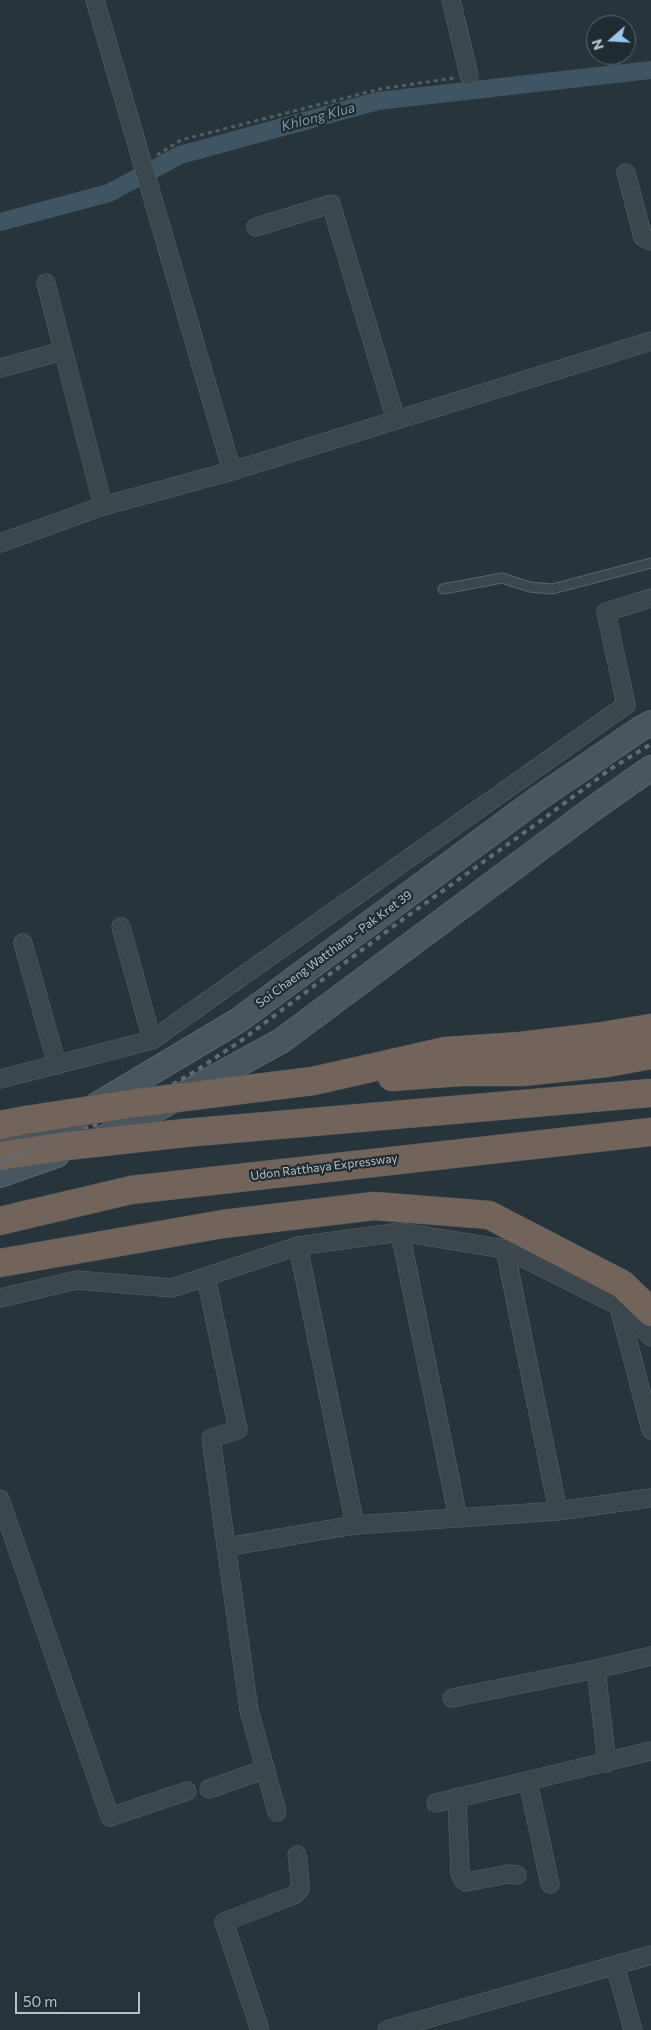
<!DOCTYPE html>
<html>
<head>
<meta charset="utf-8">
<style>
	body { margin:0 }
	#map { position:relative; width:651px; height:2030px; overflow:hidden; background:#28343c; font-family:Commissioner,sans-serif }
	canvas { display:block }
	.north { position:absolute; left:586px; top:15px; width:50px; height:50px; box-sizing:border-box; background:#212b32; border:1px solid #5d676e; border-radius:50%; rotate:251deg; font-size:14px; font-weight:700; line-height:20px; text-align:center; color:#b8c1c7 }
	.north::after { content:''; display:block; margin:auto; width:18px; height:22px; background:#99c7eb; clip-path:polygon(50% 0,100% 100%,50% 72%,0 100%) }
	.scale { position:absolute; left:15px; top:1992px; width:125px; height:22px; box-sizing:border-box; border:2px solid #b8c1c7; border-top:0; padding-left:6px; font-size:15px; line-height:18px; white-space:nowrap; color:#b8c1c7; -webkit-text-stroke:4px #212b32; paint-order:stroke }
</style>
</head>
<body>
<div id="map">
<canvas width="651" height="2030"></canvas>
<div class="north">N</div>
<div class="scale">50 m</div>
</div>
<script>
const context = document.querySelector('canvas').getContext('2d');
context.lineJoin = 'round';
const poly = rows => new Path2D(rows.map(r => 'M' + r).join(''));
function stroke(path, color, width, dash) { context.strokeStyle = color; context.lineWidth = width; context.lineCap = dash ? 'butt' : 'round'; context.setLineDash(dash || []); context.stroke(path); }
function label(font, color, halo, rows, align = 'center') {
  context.font = font + ' Commissioner,sans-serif'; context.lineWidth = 4.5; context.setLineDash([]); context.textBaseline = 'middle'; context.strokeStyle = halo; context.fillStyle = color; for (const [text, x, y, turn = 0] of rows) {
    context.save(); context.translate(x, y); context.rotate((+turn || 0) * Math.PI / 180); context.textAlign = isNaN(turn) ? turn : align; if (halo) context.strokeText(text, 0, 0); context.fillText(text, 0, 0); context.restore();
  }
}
stroke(poly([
	[0,222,109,193,180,155,378,101,651,70]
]), '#405563', 18);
const service = poly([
	[443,589,502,578,530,587,552,589,651,563]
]);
const minor = poly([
	[95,0,232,471],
	[451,0,469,75],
	[626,173,643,237,651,241],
	[256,227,331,204,396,420],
	[46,283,103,506],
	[0,368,63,351],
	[0,543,103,506,232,471,651,341],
	[121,927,152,1040],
	[23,943,57,1065],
	[0,1079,152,1040,626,705,606,612,651,598],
	[400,1232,458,1518],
	[298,1246,355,1525],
	[505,1249,558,1511],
	[206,1277,238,1430,211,1438,249,1710,277,1812],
	[0,1298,77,1280,172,1288,298,1246,400,1232,505,1249,619,1306,651,1337],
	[619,1307,651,1430],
	[0,1499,110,1817,187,1791],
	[226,1547,355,1525,558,1511,651,1498],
	[596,1669,607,1763],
	[452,1698,596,1669,651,1656],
	[528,1782,550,1884],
	[209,1789,266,1769],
	[457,1797,460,1872,462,1878,466,1882,509,1874,517,1875],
	[436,1803,651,1751],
	[615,1965,633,2030],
	[260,2030,224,1922,294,1895,300,1889,300,1880,297,1855],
	[387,2030,651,1955]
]);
const secondary = poly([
	[98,1141,281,1041,594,808,651,768],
	[0,1145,70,1121,239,1020,536,800,640,729,651,723],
	[0,1175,57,1155]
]);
const motorway = poly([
	[392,1077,461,1072,523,1072,607,1063,651,1055],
	[313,1081,446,1051,520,1046,596,1037,651,1028],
	[0,1125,26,1120],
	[0,1156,67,1146],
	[0,1221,131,1190,651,1132],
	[0,1263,223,1224,374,1206,489,1215,622,1284,651,1312]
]);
stroke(service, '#5a646a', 11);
stroke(minor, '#5a646a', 19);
stroke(secondary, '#5a646a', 26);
stroke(motorway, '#475157', 29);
stroke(poly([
	[157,155,181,140,380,89,454,78]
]), '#4f6060', 3, [4, 4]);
stroke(service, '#3c464d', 9);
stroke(minor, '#3c464d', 18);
stroke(secondary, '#4a565f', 24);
stroke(motorway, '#72645a', 28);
stroke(poly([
	[0,1163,93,1126,160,1092,194,1072,242,1040,402,920,539,822,612,768,651,744]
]), '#606c75', 4, [5, 5]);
const motorwayBridge = poly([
	[26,1120,136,1103,313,1081],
	[67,1146,185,1133,651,1093]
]);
stroke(motorwayBridge, '#475157', 29, []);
stroke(motorwayBridge, '#72645a', 28);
label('12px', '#b8c1c7', '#212b32', [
	["Soi Chaeng Watthana - Pak Kret 39",334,949,-36],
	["Udon Ratthaya Expressway",324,1167,-7]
]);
label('italic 14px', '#7d96a7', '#212b32', [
	["Khlong Klua",318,117,-15]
]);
</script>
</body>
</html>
